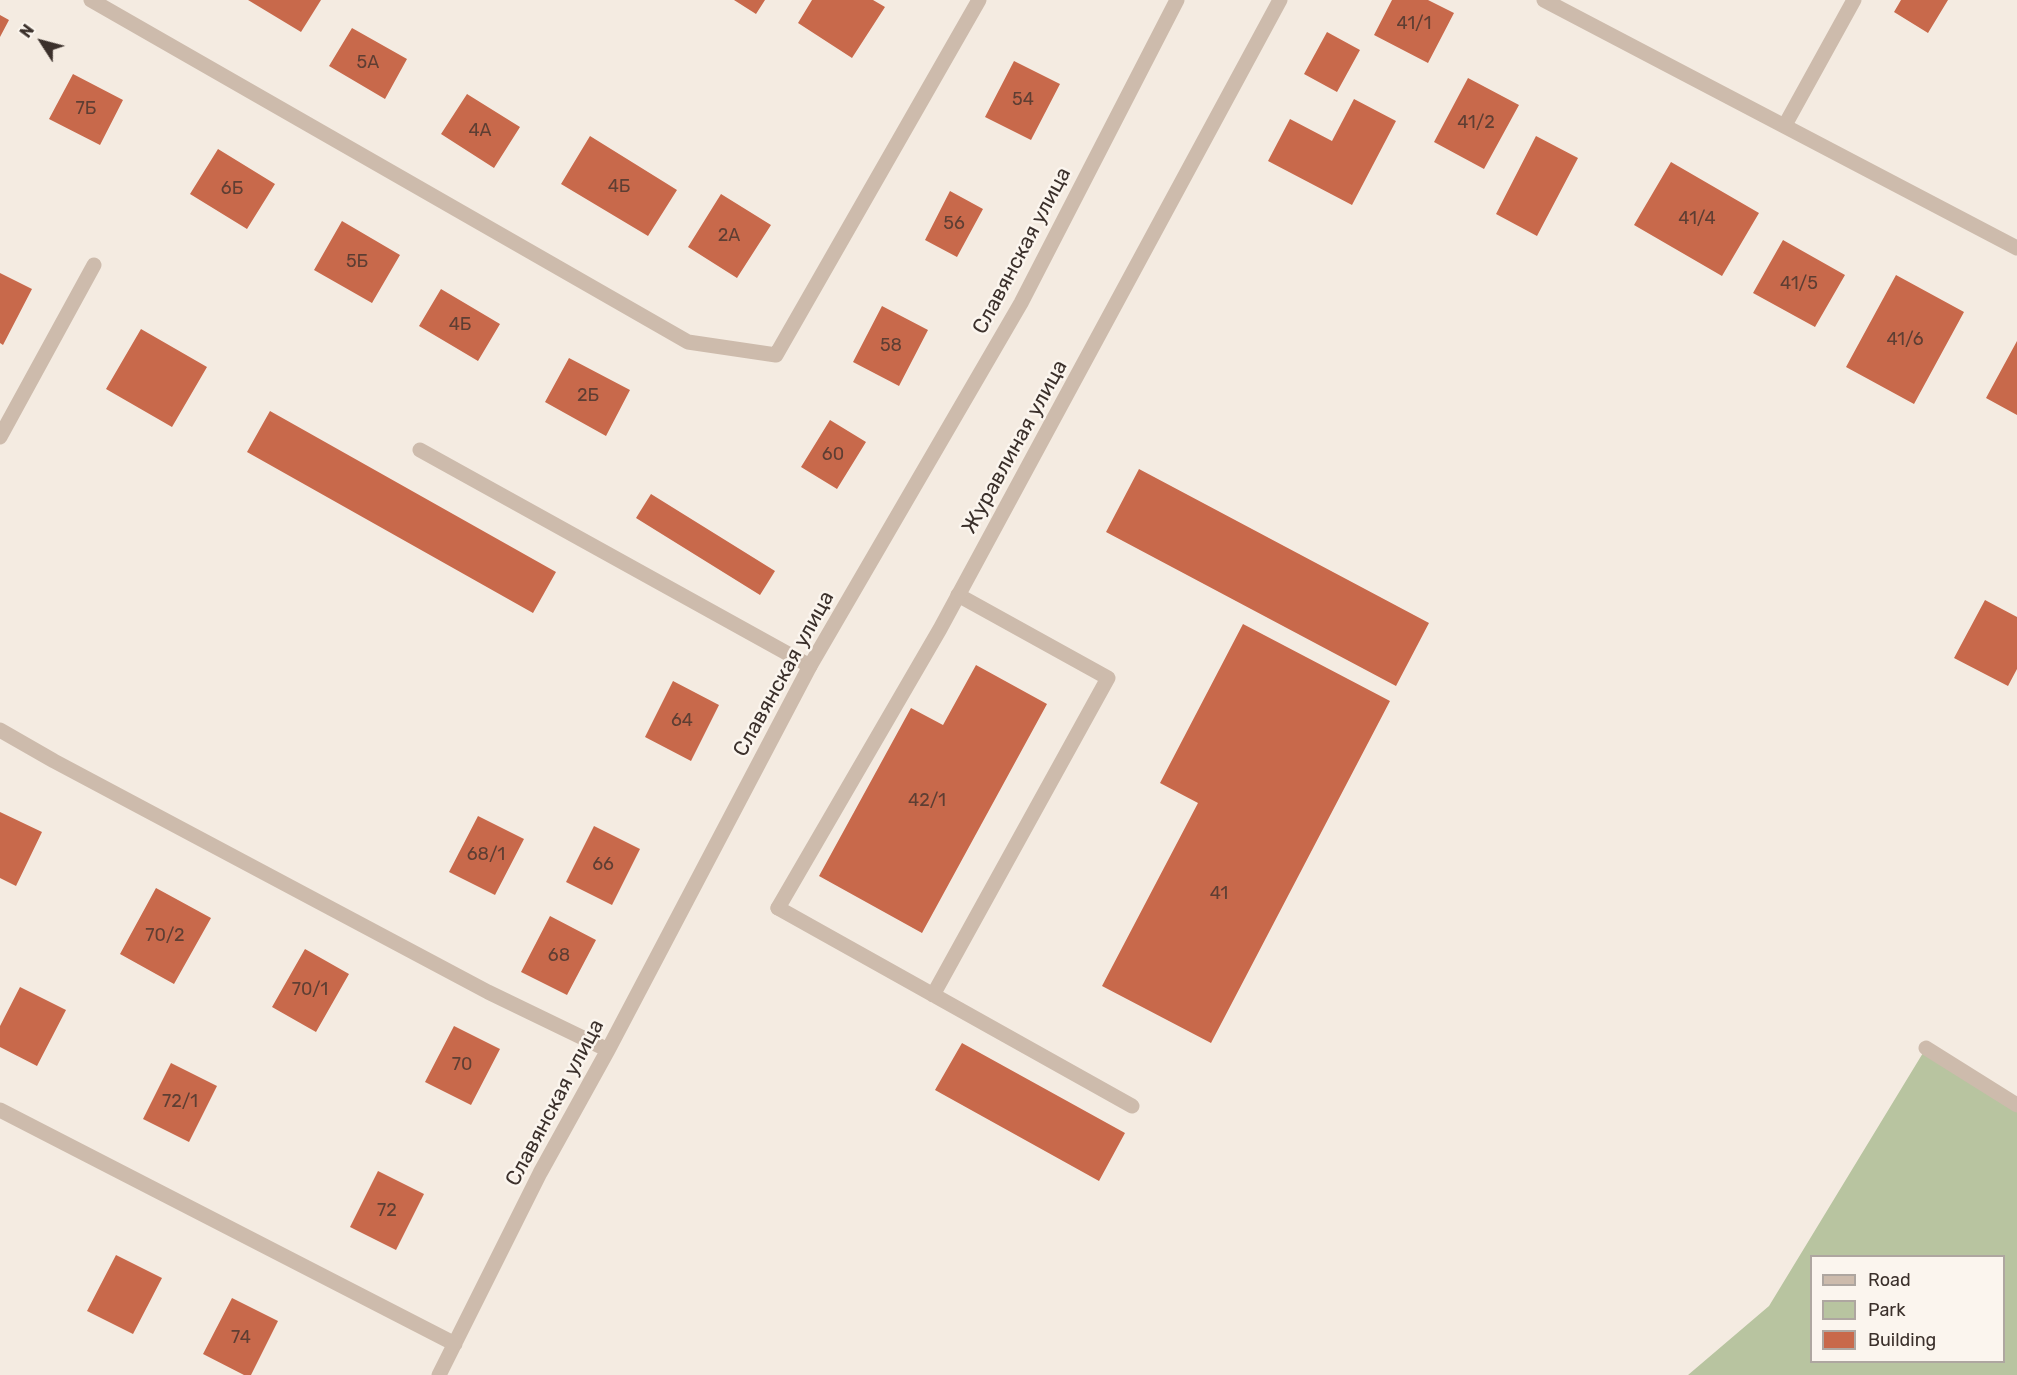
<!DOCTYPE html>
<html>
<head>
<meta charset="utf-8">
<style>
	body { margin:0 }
	#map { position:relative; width:2017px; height:1375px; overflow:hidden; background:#f4ebe1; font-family:Rubik,sans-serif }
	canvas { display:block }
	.legend { position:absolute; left:1810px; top:1255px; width:195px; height:108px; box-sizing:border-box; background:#fbf5ee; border:2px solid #aea6a0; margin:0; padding:8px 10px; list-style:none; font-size:18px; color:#3b302b }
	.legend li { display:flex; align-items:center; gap:12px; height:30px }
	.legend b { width:30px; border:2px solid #aea6a0 }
	.north { position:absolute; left:12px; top:12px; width:60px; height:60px; -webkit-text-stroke:4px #fbf5ee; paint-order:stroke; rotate:306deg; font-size:16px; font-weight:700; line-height:24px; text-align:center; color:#3b302b }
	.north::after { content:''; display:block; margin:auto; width:21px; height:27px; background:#3b302b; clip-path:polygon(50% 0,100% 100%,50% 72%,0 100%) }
</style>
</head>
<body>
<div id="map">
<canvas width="2017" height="1375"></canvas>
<ul class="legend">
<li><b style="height:8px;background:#cdbbac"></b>Road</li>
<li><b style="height:16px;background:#b8c4a0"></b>Park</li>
<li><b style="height:16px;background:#c8694b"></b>Building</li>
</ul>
<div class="north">N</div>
</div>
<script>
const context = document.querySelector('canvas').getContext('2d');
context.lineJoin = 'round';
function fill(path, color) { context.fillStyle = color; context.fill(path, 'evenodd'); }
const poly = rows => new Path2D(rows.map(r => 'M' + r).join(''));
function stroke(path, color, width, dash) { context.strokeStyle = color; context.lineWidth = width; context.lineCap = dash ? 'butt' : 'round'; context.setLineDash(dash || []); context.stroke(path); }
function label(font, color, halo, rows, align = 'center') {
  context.font = font + ' Rubik,sans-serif'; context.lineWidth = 5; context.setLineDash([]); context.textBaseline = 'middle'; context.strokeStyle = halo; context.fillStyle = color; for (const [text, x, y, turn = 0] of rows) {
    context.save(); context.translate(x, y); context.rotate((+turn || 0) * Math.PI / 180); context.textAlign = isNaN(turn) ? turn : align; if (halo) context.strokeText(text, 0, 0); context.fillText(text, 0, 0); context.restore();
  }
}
fill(poly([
	[1926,1048,2017,1105,2017,1375,1688,1375,1769,1306],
	[1812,1256,2004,1256,2004,1362,1812,1362]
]), '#b8c4a0');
fill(poly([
	[248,0,321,0,301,32],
	[734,0,765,0,756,14],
	[812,0,873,0,885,7,852,58,798,23],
	[1392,0,1428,0,1454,13,1428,63,1374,35],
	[1901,0,1948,0,1928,33,1894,12],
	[0,15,9,20,0,37],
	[352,28,407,59,385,99,329,66],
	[1327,32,1360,50,1337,92,1304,74],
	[1014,61,1060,84,1031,140,985,117],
	[73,74,123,100,100,145,49,119],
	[1468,78,1519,105,1484,169,1434,142],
	[467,94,520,127,494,168,441,134],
	[1354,99,1396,121,1352,205,1268,161,1290,119,1332,141],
	[590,136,677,190,648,236,561,184],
	[1536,136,1578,158,1537,236,1496,214],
	[218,149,275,184,247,229,190,194],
	[1671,162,1759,213,1722,276,1634,225],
	[950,191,983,209,957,257,925,240],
	[721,194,771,225,737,278,688,247],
	[342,221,400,255,372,303,314,270],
	[1783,240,1845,275,1815,327,1753,293],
	[0,273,32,289,3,345,0,343],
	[1896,275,1964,312,1914,404,1846,367],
	[441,289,500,324,478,361,419,326],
	[882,306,928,330,899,386,853,362],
	[141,329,207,367,172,427,106,389],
	[2017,341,2017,415,1986,398],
	[569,358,630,390,606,436,545,402],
	[270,411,556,572,533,613,247,452],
	[830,420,866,442,837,489,801,467],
	[1139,469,1429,623,1396,686,1106,532],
	[651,494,775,571,760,595,636,518],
	[1985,600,2017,617,2017,669,2008,686,1954,658],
	[1243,624,1390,701,1211,1043,1102,986,1198,803,1160,783],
	[976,665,1047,704,922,933,819,876,911,708,943,725],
	[673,681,719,705,691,761,645,737],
	[0,812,42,832,16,886,0,878],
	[478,816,524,839,495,895,449,872],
	[594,826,640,849,612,905,566,882],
	[156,888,211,918,174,984,120,954],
	[550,916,596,940,567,995,521,972],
	[305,949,349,974,316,1032,272,1007],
	[20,987,66,1010,37,1066,0,1047,0,1026],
	[454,1026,500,1049,471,1105,425,1082],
	[962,1043,1125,1133,1099,1181,935,1090],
	[171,1063,217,1086,189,1142,143,1119],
	[378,1171,424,1194,396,1250,350,1227],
	[116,1255,162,1278,133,1334,87,1311],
	[232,1298,278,1321,251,1375,244,1375,203,1354]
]), '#c8694b');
stroke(poly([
	[420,450,810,666],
	[778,908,1132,1106],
	[933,995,1108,678,958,595],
	[1926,1048,2017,1105]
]), '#cdbbac', 15);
stroke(poly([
	[91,0,688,342,776,355,979,0],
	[1544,0,2017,248],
	[1785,125,1854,0],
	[0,437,94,265],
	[0,730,54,761,488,992,608,1050],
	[778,908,940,629,1280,0],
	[0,1110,455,1344],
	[439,1375,540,1173,608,1050,810,666,1021,303,1177,0]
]), '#cdbbac', 15);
label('18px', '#5e3e33', null, [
	["41/1",1414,24],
	["5А",368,63],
	["54",1023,100],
	["7Б",86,109],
	["41/2",1476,123],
	["4А",480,131],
	["4Б",619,187],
	["6Б",232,189],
	["41/4",1697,219],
	["56",954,224],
	["2А",729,236],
	["5Б",357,262],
	["41/5",1799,284],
	["4Б",460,325],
	["41/6",1905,340],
	["58",891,346],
	["2Б",588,396],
	["60",833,455],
	["64",682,721],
	["42/1",927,801],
	["68/1",486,855],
	["66",603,865],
	["41",1219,894],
	["70/2",165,936],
	["68",559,956],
	["70/1",310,990],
	["70",462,1065],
	["72/1",180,1102],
	["72",387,1211],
	["74",241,1338]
]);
label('21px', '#3b302b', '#fbf5ee', [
	["Славянская улица",1022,251,-62],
	["Журавлиная улица",1015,447,-61],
	["Славянская улица",784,674,-61],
	["Славянская улица",555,1103,-62]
]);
</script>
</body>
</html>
